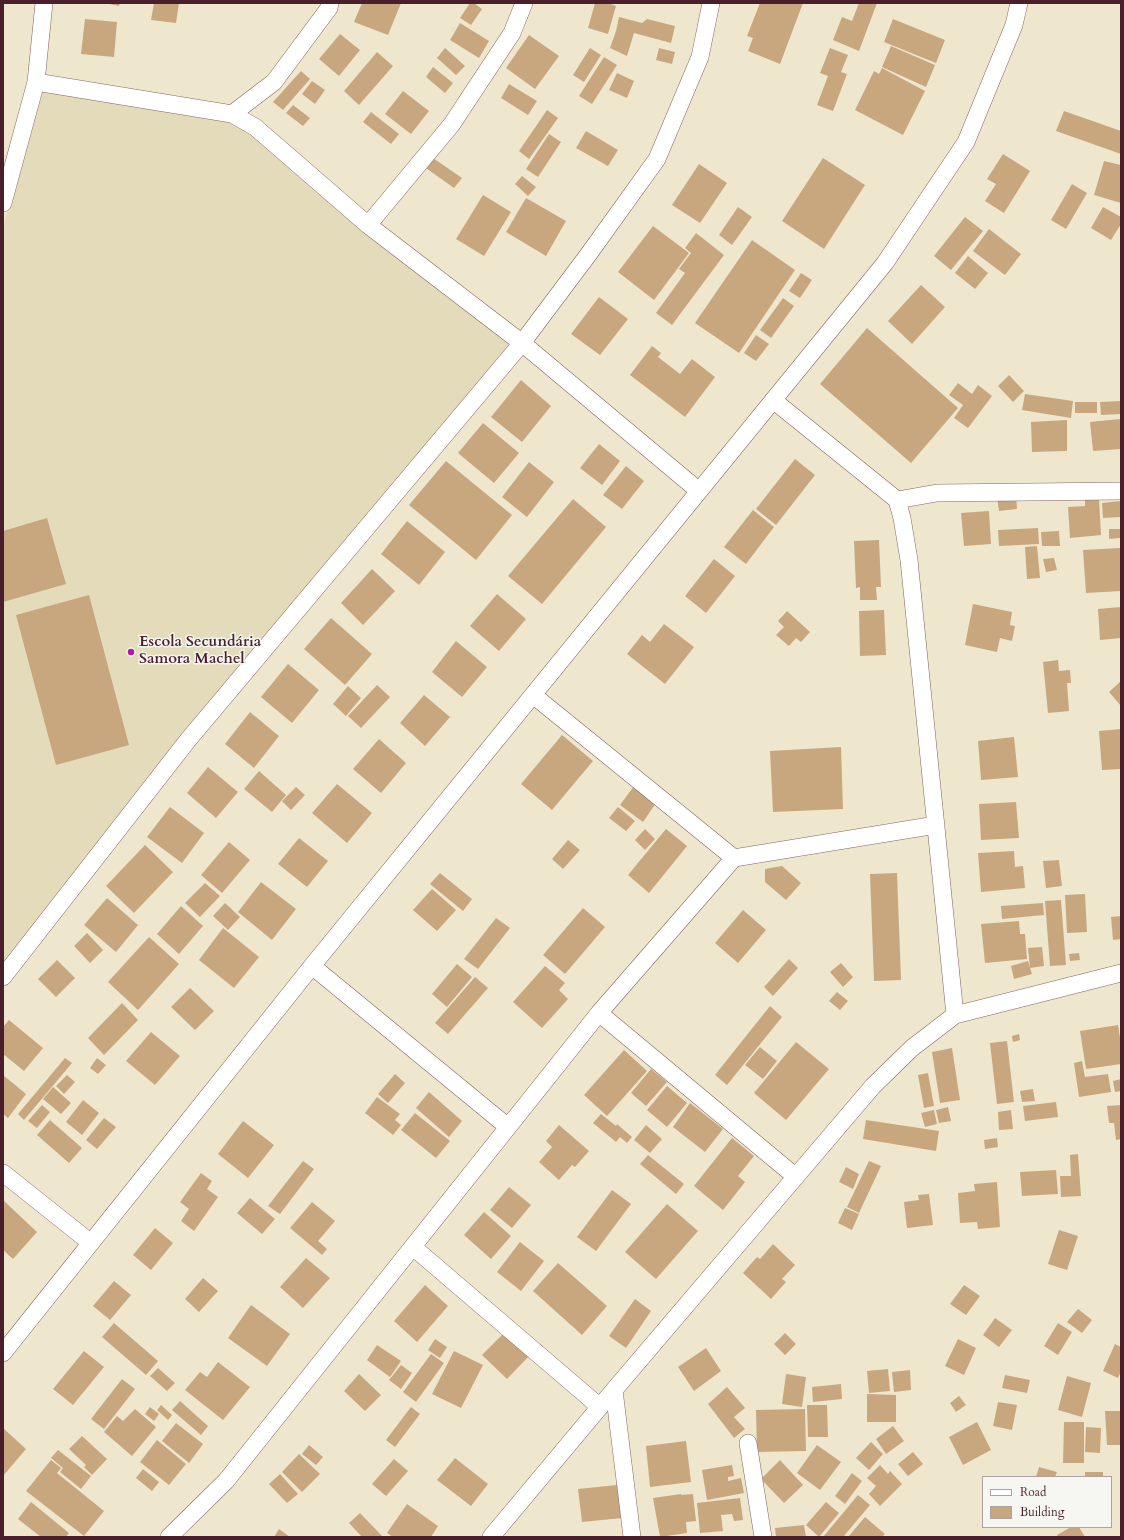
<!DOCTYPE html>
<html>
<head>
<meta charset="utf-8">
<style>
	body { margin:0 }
	#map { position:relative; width:1124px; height:1540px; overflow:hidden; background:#eee7ce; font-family:Cardo,serif }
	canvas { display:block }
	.frame { position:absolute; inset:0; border:4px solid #4a1f2b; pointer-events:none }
	.legend { position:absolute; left:982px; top:1476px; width:130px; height:52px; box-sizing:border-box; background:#f6f6f2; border:1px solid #b1a0a2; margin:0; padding:5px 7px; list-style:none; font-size:12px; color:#4a1f2b }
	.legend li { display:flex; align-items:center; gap:8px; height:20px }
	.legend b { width:20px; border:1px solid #b1a0a2 }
</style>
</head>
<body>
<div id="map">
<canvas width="1124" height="1540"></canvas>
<div class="frame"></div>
<ul class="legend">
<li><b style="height:5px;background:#fff"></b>Road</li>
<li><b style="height:11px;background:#c8a77f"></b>Building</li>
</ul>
</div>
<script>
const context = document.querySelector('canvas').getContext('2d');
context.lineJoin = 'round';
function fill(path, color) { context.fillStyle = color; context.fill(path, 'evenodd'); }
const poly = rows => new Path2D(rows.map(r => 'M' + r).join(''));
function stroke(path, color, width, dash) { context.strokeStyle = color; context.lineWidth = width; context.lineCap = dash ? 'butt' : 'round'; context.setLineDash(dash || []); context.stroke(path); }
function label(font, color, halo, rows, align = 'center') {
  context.font = font + ' Cardo,serif'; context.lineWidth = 3; context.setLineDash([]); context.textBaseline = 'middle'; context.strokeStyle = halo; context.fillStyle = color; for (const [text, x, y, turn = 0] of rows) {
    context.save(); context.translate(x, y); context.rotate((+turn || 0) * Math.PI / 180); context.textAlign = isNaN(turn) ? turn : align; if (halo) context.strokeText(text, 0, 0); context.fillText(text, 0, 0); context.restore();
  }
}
fill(poly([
	[37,89,232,116,513,340,3,963,3,230]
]), '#e4dbba');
fill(poly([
	[104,3,120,3,119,6],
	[154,3,179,3,176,23,151,20],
	[362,3,401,3,388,35,354,22],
	[470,3,474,3,482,9,471,25,460,18],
	[595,3,608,3,616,6,608,34,588,28],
	[760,3,803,3,780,64,748,51,753,38,747,36],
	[859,3,877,3,859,51,833,40,842,17,852,21],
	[619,17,642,23,647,19,675,26,671,43,634,33,627,56,610,48,616,31],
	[85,19,117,22,114,57,81,54],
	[893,19,945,40,936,63,884,42],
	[460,23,489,41,479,58,450,40],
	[340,34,360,50,339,76,319,59],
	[529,35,559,56,535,89,506,68],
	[891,46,935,65,926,87,882,67],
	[445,48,465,66,456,75,437,58],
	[590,48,601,55,584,82,573,75],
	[659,48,675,52,672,64,656,60],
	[830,48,848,55,841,72,847,74,833,111,817,105,828,76,820,73],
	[377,52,393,66,359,105,344,91],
	[604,57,617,65,592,104,579,96],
	[433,67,453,83,445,93,426,77],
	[882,68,925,91,903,135,855,110,874,71,879,74],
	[301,71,310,79,283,110,273,102],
	[617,73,634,81,627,98,609,90],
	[312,81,325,90,315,104,302,94],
	[509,84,537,101,528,115,501,98],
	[403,91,429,111,411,134,385,114],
	[293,105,310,118,303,126,286,113],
	[547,110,558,118,529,159,519,151],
	[1064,111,1121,131,1121,154,1056,131],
	[371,112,399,134,391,144,363,122],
	[586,131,618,150,608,166,576,148],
	[549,134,561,142,538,177,526,169],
	[1003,154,1030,171,1004,213,985,201,996,184,987,179],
	[433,158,462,178,454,188,426,168],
	[823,158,865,185,824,249,782,221],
	[1104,161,1121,165,1121,203,1094,195],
	[699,164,727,183,700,223,672,205],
	[522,176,536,187,528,196,515,184],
	[1072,184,1087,193,1066,229,1051,220],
	[483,195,511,212,484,256,456,239],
	[526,198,566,221,546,256,506,232],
	[738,207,752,217,732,245,719,235],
	[1103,207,1121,217,1121,224,1111,240,1091,228],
	[965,217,983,231,951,270,934,256],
	[653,226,689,253,654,300,618,272],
	[989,229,1021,254,1005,275,973,251],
	[696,233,724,255,672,325,656,313,685,273,679,269,691,253,685,248],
	[752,240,795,270,739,353,695,323],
	[968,256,988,273,975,289,955,273],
	[801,273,812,280,800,298,789,291],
	[921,285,945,307,912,344,888,321],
	[599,297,628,319,600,355,571,334],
	[783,298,794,306,771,338,760,330],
	[867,328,958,408,911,463,820,384],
	[756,335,769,344,756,361,744,353],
	[652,346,661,353,658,357,680,374,692,359,715,377,685,417,630,375],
	[1009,375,1024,391,1013,402,998,386],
	[521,380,551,406,522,442,491,417],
	[958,383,972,394,978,385,992,396,968,428,954,418,963,405,949,395],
	[1025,394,1073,401,1071,418,1022,410],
	[1121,401,1121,414,1101,415,1100,402],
	[1075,402,1097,402,1097,413,1075,413],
	[1120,419,1121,449,1093,451,1090,422],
	[1067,420,1067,451,1032,452,1031,422],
	[483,423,519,453,494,483,458,453],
	[599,444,620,461,602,485,580,468],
	[795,459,815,475,776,525,756,509],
	[446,461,512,515,476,560,409,505],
	[529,462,554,482,527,517,502,497],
	[626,466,644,481,622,509,603,495],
	[1016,495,1017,509,999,511,997,497],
	[573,499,606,527,542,604,508,576],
	[1099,499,1101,535,1070,538,1068,507,1085,506,1085,500],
	[1121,501,1121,517,1103,518,1102,503],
	[753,510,774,527,746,564,724,547],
	[989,511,991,544,964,546,961,513],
	[47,518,66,584,3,602,3,531],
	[407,521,445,552,419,585,381,554],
	[1038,528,1039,544,999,546,998,530],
	[1109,529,1121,529,1121,538,1109,539],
	[1059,531,1060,546,1042,546,1041,532],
	[879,540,881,587,876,587,877,600,860,600,860,587,856,588,854,541],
	[1037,546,1040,578,1027,579,1025,547],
	[1120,548,1121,591,1086,593,1083,550],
	[1054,558,1057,570,1046,572,1043,559],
	[714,559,735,576,706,613,685,596],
	[372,569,395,591,363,625,341,603],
	[497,594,526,619,499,651,470,626],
	[89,595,129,745,56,765,16,615],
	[973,604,1012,612,1010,625,1015,626,1012,641,1000,638,997,652,965,645],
	[1121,607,1121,638,1100,640,1098,609],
	[884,610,886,655,860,656,859,611],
	[787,611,810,632,801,642,796,638,789,646,776,635,784,627,778,621],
	[331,618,372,654,345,685,304,649],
	[664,624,694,647,665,684,627,654,642,635,650,642],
	[456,641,487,667,462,697,432,672],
	[1058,660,1059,671,1070,670,1071,683,1067,683,1069,711,1048,713,1043,662],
	[288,664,319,690,292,723,261,697],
	[1121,681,1121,706,1109,692],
	[377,685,390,697,361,728,348,716],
	[348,686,361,698,346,716,333,704],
	[424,695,450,717,425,746,400,723],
	[250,712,279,736,254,768,225,744],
	[1121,729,1121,769,1102,770,1099,731],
	[562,735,593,761,552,810,521,784],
	[1014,737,1018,777,981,780,978,741],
	[379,739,406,763,381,793,353,769],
	[841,747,843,809,773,812,770,751],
	[208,767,238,792,216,818,187,793],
	[259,771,286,795,272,812,244,789],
	[337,784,372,813,347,843,312,813],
	[634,786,656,803,643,822,620,805],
	[296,787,305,795,291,810,282,801],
	[1016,802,1019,838,981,840,979,804],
	[170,807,204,833,182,863,147,837],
	[618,807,635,821,626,831,609,818],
	[645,829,655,839,645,850,635,840],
	[666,829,687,846,649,893,628,875],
	[299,838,328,861,307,887,278,864],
	[568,840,580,850,563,869,552,859],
	[229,842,250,860,222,893,201,875],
	[145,845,173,872,134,913,106,886],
	[1014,851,1015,867,1023,866,1025,888,981,892,978,853],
	[1059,860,1062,886,1046,888,1043,861],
	[782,866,801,883,786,900,765,882,765,869],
	[440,873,472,899,463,911,430,884],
	[897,873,901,980,874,981,870,874],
	[261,882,296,909,272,940,238,912],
	[205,883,220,896,200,917,185,903],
	[432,889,456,910,437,931,413,910],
	[1085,894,1087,932,1067,933,1065,895],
	[107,898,138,925,116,952,84,925],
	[1061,900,1066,965,1050,966,1045,901],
	[225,903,240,917,228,930,213,916],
	[1043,903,1044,915,1002,919,1001,906],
	[181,906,203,926,179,954,157,934],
	[583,908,605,927,565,974,543,955],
	[743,910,766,930,738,963,715,943],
	[1121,916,1121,939,1113,940,1111,917],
	[496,918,510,928,478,969,464,959],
	[1019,921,1020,934,1025,934,1027,959,985,963,981,924],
	[223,928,259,957,234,988,199,960],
	[87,933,103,950,90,963,74,946],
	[149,937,179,964,138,1010,108,982],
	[1042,947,1044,966,1030,968,1028,948],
	[1079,953,1080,960,1070,961,1069,954],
	[789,959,798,968,773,996,764,987],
	[57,960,75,978,56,997,38,979],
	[1028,961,1032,974,1014,979,1011,966],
	[841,963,853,977,843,987,830,972],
	[457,964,472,977,447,1007,432,994],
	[545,966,565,983,559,990,568,999,542,1028,513,1002],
	[475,977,488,988,448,1034,435,1023],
	[190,988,214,1011,195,1030,171,1007],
	[837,992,848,1001,840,1010,829,1001],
	[122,1003,138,1020,104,1055,88,1038],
	[770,1006,782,1017,727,1085,715,1075],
	[9,1020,43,1048,24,1071,3,1054,3,1027],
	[1118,1025,1121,1044,1121,1064,1086,1069,1080,1031],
	[151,1032,180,1056,155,1085,126,1061],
	[1019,1034,1020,1040,1013,1042,1012,1036],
	[1007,1041,1014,1102,997,1104,990,1043],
	[796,1042,829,1069,786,1120,754,1093],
	[760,1047,777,1061,763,1079,745,1065],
	[952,1048,960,1100,940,1103,932,1052],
	[624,1050,647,1071,607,1116,584,1095],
	[65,1058,72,1063,24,1120,18,1114],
	[97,1058,106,1065,98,1074,90,1068],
	[1082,1061,1085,1077,1108,1074,1111,1092,1079,1097,1074,1063],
	[651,1069,667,1082,646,1106,631,1093],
	[928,1073,934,1106,924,1108,918,1075],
	[395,1074,405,1083,388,1103,378,1094],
	[3,1075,26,1094,8,1118,3,1114],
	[67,1075,75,1082,64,1094,56,1086],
	[1121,1079,1121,1091,1115,1092,1113,1081],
	[667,1086,687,1103,667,1127,647,1110],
	[53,1087,71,1103,61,1114,43,1099],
	[1033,1089,1035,1101,1022,1102,1020,1091],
	[429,1092,462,1121,449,1137,416,1108],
	[377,1097,400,1114,395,1120,401,1125,393,1135,365,1113],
	[83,1100,99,1113,82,1135,66,1122],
	[1056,1102,1058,1117,1025,1121,1023,1106],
	[690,1103,723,1129,705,1152,673,1127],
	[42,1105,50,1112,37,1128,28,1121],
	[1121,1105,1121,1139,1116,1140,1114,1123,1109,1123,1107,1106],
	[948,1107,951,1121,939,1123,936,1110],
	[934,1110,937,1124,925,1127,921,1113],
	[1011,1110,1013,1129,999,1130,998,1112],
	[415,1113,450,1141,436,1158,401,1130],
	[601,1114,616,1126,617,1124,632,1137,627,1143,620,1137,616,1142,593,1123],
	[104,1118,116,1127,97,1149,86,1140],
	[50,1120,82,1148,69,1163,37,1135],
	[866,1120,939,1131,936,1151,863,1139],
	[243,1121,274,1145,248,1178,218,1154],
	[559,1125,589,1151,575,1167,572,1165,559,1180,539,1162,552,1147,546,1141],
	[646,1125,662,1139,650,1153,634,1140],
	[732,1138,754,1156,738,1176,745,1182,723,1210,694,1186],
	[997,1138,998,1147,985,1149,984,1140],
	[1078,1154,1081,1196,1061,1197,1060,1176,1071,1176,1070,1155],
	[648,1155,684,1184,676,1194,640,1164],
	[303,1161,314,1169,280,1214,268,1206],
	[869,1161,881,1166,859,1213,847,1207],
	[846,1167,859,1174,853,1189,839,1182],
	[1056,1170,1058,1194,1022,1196,1020,1172],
	[201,1173,212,1181,207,1189,218,1197,194,1231,181,1221,189,1209,180,1202],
	[997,1182,1000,1227,978,1229,977,1222,960,1223,958,1193,975,1191,974,1184],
	[509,1187,531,1205,512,1228,490,1210],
	[612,1190,631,1204,596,1251,577,1237],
	[929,1194,933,1225,907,1228,904,1202,919,1200,918,1195],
	[250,1198,275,1219,262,1234,237,1213],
	[3,1200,37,1232,13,1259,3,1250],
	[312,1202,335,1221,318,1241,327,1249,322,1255,290,1228],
	[667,1204,698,1231,656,1279,625,1252],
	[845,1208,859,1214,852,1230,838,1223],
	[484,1212,511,1236,491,1259,464,1235],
	[155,1228,173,1243,151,1270,133,1255],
	[1059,1230,1078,1236,1067,1270,1048,1264],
	[520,1242,544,1261,521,1291,497,1272],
	[773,1244,795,1265,782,1279,786,1282,771,1299,743,1273,757,1257,760,1259],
	[306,1258,330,1278,303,1308,280,1287],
	[558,1263,607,1306,582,1335,533,1291],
	[203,1278,218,1291,199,1312,185,1299],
	[114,1281,131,1295,110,1320,93,1306],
	[425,1285,448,1306,417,1342,394,1321],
	[964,1285,980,1296,966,1315,950,1304],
	[635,1299,651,1311,626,1348,609,1336],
	[251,1305,290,1334,267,1366,228,1338],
	[1078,1309,1092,1320,1082,1333,1067,1322],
	[995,1318,1012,1330,999,1347,983,1335],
	[114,1323,158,1361,146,1375,102,1337],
	[1058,1323,1072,1332,1058,1355,1044,1346],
	[505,1332,529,1356,507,1379,482,1355],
	[785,1333,796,1344,785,1355,774,1344],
	[435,1339,447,1347,440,1358,428,1350],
	[958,1339,976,1348,964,1375,945,1366],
	[1115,1344,1121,1347,1121,1371,1118,1378,1103,1371],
	[377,1345,401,1361,390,1377,367,1360],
	[706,1348,721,1371,694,1391,678,1367],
	[84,1351,104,1367,73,1405,53,1389],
	[454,1351,483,1365,461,1408,432,1394],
	[431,1354,444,1363,416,1402,403,1392],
	[218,1362,250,1387,223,1420,185,1390,200,1372,207,1377],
	[401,1365,412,1373,401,1389,389,1380],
	[158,1368,175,1383,167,1391,150,1376],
	[888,1369,890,1391,869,1393,867,1371],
	[910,1370,911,1390,894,1392,892,1372],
	[359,1374,381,1395,365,1411,344,1391],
	[786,1374,806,1377,802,1407,782,1404],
	[1005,1375,1030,1380,1027,1393,1002,1388],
	[1067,1376,1091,1383,1082,1417,1058,1410],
	[122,1379,135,1389,104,1429,91,1419],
	[841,1384,842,1399,813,1402,812,1387],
	[727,1387,745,1408,734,1417,745,1429,734,1438,708,1404],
	[867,1394,896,1395,896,1422,867,1422],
	[959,1396,966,1405,956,1412,950,1403],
	[180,1401,208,1426,201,1435,172,1410],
	[998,1402,1017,1405,1012,1430,993,1426],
	[161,1405,172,1415,168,1420,157,1410],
	[807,1405,827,1405,828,1437,808,1437],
	[150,1407,159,1414,154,1421,145,1414],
	[411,1407,420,1414,395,1447,386,1440],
	[135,1409,156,1427,132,1456,104,1432,117,1416,123,1421],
	[805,1409,806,1451,757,1452,756,1410],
	[1105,1411,1121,1411,1121,1445,1107,1445],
	[977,1422,991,1450,963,1465,949,1437],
	[1064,1422,1084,1422,1084,1463,1063,1463],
	[176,1423,203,1444,189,1463,162,1441],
	[893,1426,904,1441,886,1454,876,1439],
	[1086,1427,1101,1428,1100,1453,1085,1452],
	[3,1428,26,1449,3,1476],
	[82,1436,107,1459,92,1475,84,1467,86,1465,69,1449],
	[157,1440,186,1464,169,1485,140,1462],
	[686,1441,691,1482,650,1487,646,1446],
	[871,1442,883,1454,869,1470,856,1458],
	[309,1445,323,1457,316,1465,302,1454],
	[817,1445,841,1462,820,1490,797,1473],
	[58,1450,91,1476,81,1489,60,1472,63,1468,51,1458],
	[913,1452,923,1464,908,1476,898,1464],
	[299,1454,320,1474,302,1492,282,1472],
	[455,1458,488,1484,471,1506,437,1480],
	[394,1459,408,1471,386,1496,372,1484],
	[51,1460,61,1468,57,1473,104,1511,84,1536,26,1491],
	[780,1460,803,1485,784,1503,761,1479],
	[732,1465,734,1476,728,1477,728,1481,741,1478,744,1493,707,1500,702,1470],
	[880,1465,888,1474,890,1471,902,1484,880,1506,869,1494,876,1486,867,1478],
	[1039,1467,1057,1472,1055,1477,1036,1477],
	[143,1469,159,1482,152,1491,136,1478],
	[1085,1472,1103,1472,1103,1477,1085,1477],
	[852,1473,862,1481,845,1504,835,1496],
	[280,1474,298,1494,287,1503,269,1484],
	[617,1485,622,1518,582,1522,578,1489],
	[681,1494,681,1495,693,1494,696,1521,686,1522,687,1533,660,1537,653,1498],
	[858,1495,870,1505,843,1537,823,1537],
	[740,1498,743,1520,734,1521,732,1514,721,1515,723,1531,700,1533,697,1503],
	[31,1502,69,1533,66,1537,41,1537,18,1519],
	[826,1502,839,1513,819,1537,806,1525],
	[407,1504,438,1526,431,1537,393,1537,387,1533],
	[360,1513,383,1537,362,1537,349,1523],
	[865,1517,885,1534,882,1537,848,1537],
	[804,1525,806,1537,776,1537,775,1528],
	[1071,1527,1079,1527,1085,1537,1058,1537,1057,1535],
	[279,1529,290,1537,274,1537]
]), '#c8a77f');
const street = poly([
	[36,82,232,114,255,127,368,225,522,343,699,491],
	[232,114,274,82,329,8,330,3],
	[3,203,36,82,44,3],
	[368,225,452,124,512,33,524,3],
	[773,400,897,500,902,518,909,560,955,1015],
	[897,500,937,493,1121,491],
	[533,695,734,858,936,825],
	[312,966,508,1127],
	[3,977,188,740,522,343,588,255,657,159,700,57,711,3],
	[599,1013,796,1177],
	[3,1173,91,1243],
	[413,1247,600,1407],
	[3,1353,312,966,885,263,966,142,1014,25,1019,3],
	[614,1390,632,1537],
	[748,1443,763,1537],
	[169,1537,226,1481,599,1013,734,858],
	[491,1537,614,1390,873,1086,912,1048,955,1015,1121,973]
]);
stroke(street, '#836564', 18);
stroke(street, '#fff', 17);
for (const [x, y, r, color] of [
	[131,652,4,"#b5179e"]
]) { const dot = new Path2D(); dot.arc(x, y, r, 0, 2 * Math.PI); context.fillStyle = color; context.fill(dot); stroke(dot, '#f6f6f2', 1.5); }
label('bold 15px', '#4a1f2b', '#f6f6f2', [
	["Escola Secundária",139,643],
	["Samora Machel",139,660]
], 'left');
</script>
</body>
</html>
